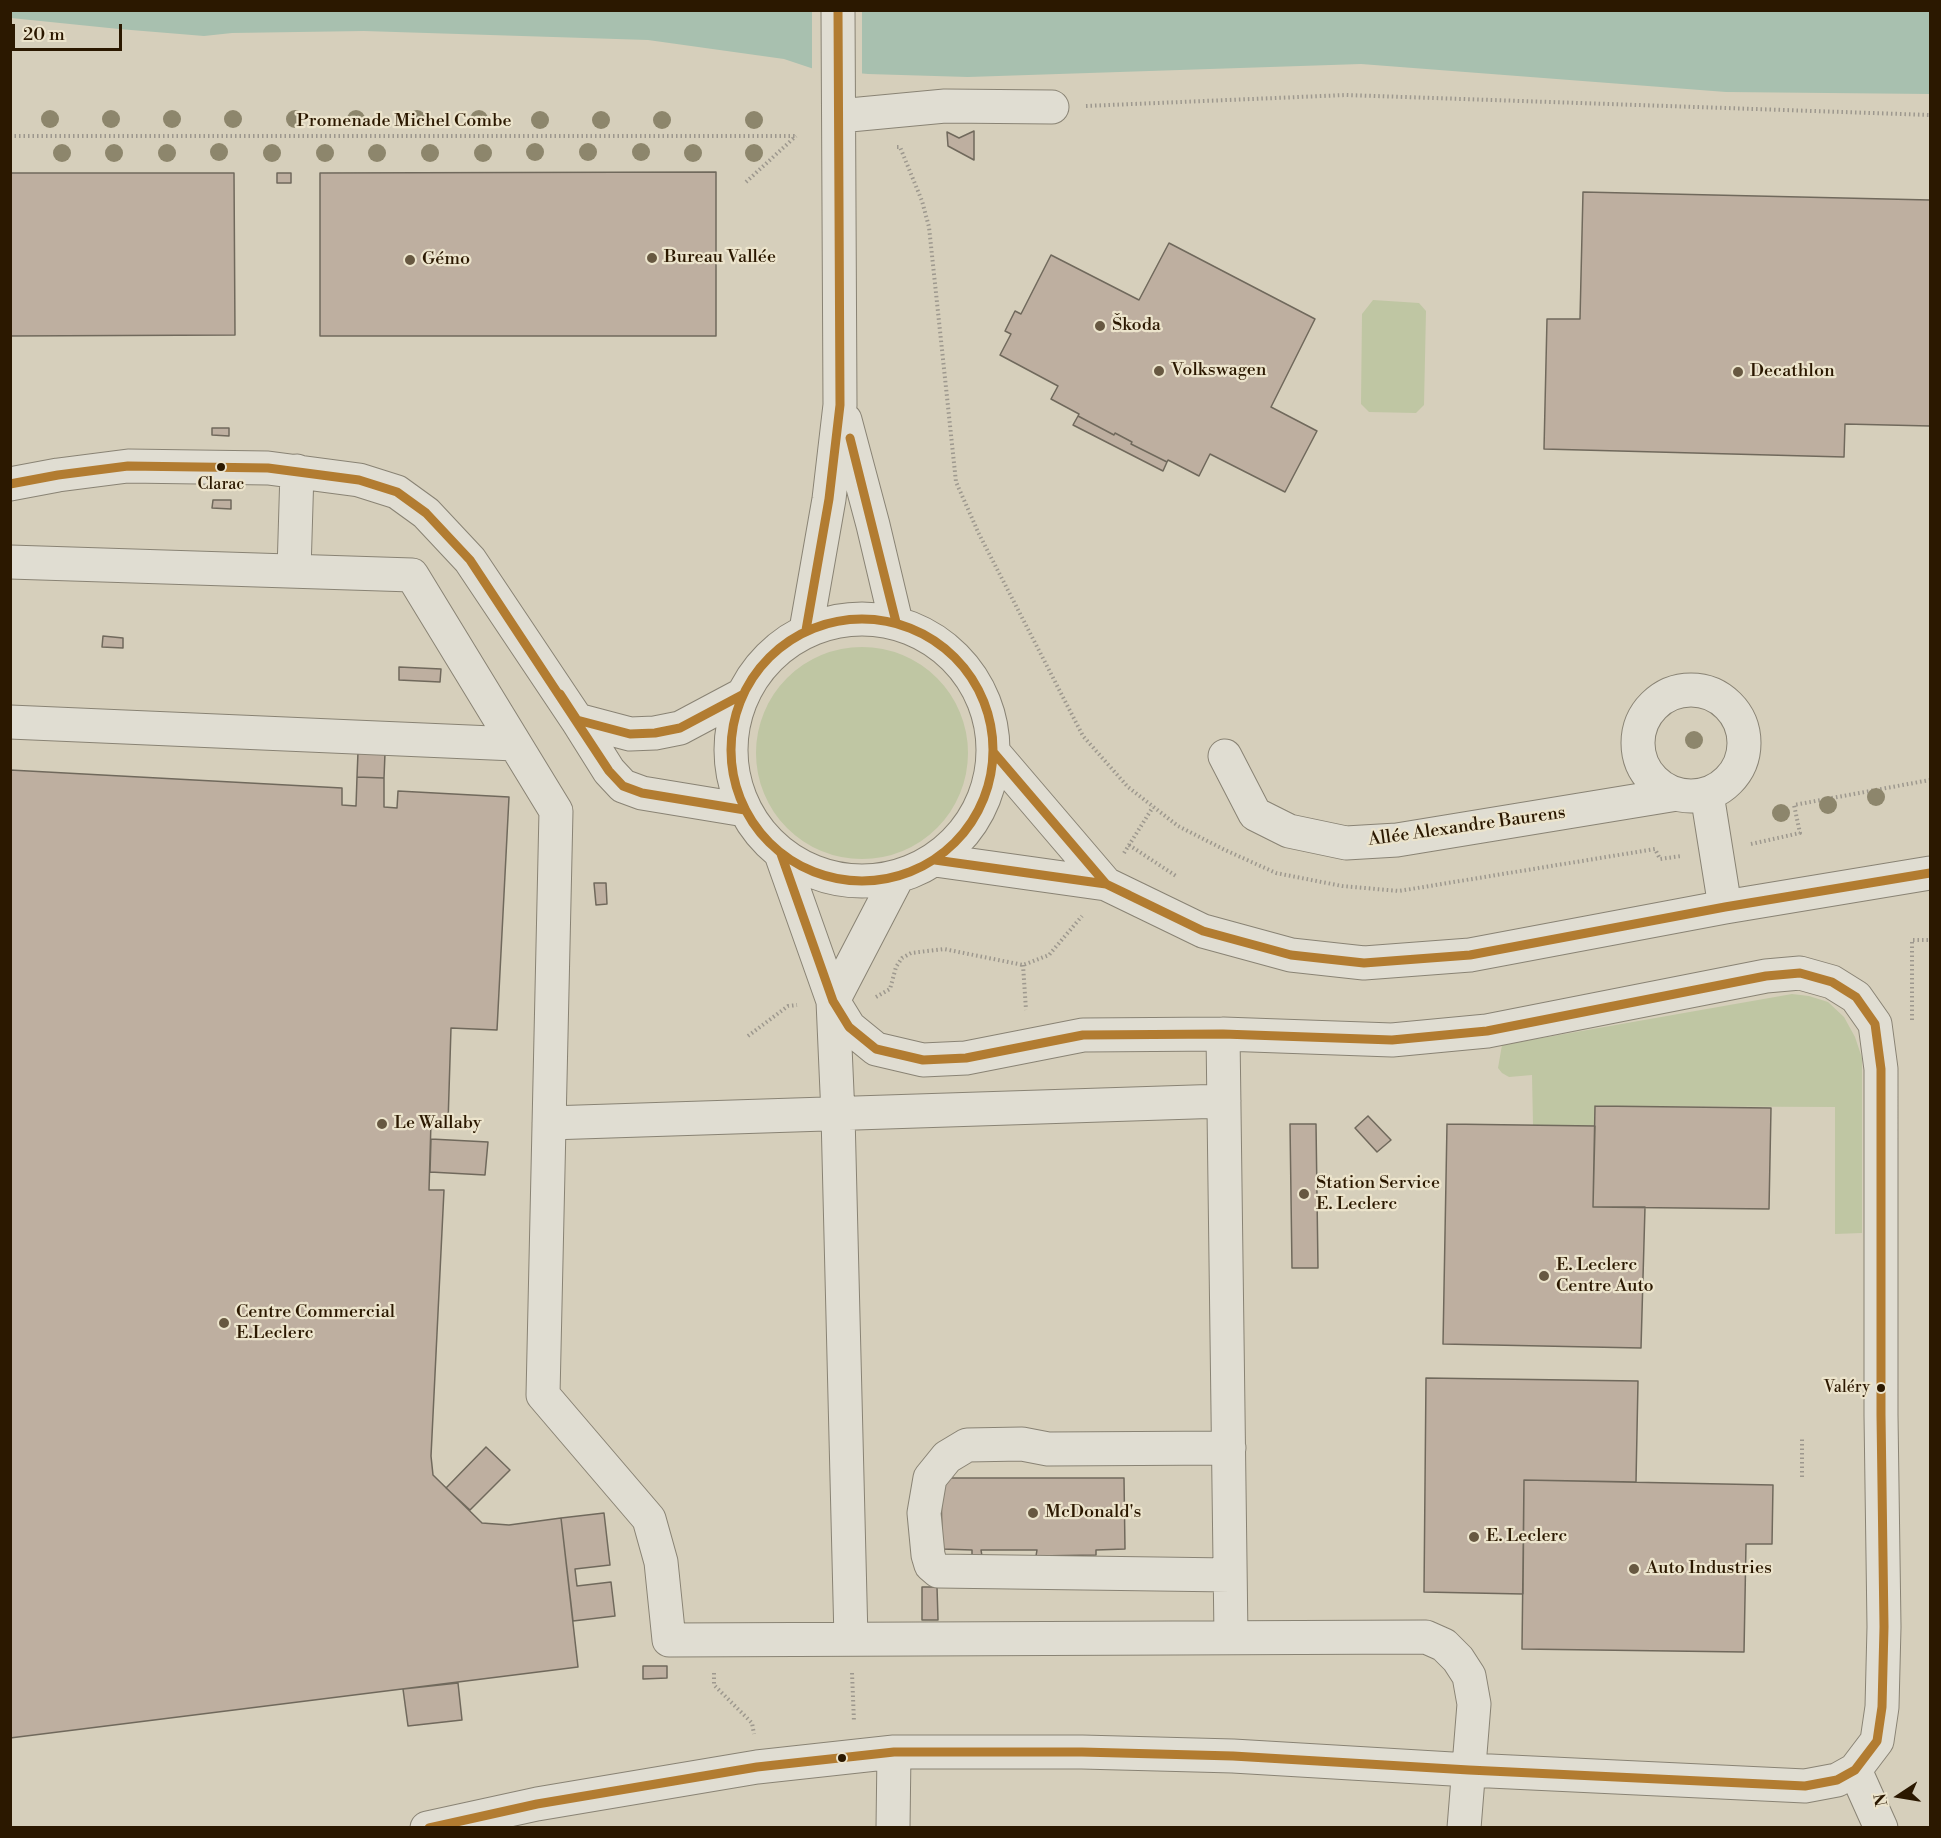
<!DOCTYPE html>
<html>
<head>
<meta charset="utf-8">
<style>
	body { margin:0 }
	#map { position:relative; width:1941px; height:1838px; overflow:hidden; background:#d6cfbb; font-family:"Libre Bodoni",serif }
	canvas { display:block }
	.frame { position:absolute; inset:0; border:12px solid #2b1800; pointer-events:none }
	.north { position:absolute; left:1869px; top:1766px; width:60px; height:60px; -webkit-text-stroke:4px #ece4cc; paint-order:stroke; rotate:258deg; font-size:16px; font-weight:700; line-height:24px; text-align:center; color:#2b1800 }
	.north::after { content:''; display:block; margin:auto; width:21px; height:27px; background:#2b1800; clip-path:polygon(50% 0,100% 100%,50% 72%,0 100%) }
	.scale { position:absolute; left:12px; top:24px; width:110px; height:27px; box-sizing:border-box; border:3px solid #2b1800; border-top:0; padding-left:8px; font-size:18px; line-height:21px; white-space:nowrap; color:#2b1800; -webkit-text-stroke:4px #ece4cc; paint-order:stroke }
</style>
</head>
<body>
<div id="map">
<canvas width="1941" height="1838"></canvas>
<div class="frame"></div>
<div class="north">N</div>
<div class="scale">20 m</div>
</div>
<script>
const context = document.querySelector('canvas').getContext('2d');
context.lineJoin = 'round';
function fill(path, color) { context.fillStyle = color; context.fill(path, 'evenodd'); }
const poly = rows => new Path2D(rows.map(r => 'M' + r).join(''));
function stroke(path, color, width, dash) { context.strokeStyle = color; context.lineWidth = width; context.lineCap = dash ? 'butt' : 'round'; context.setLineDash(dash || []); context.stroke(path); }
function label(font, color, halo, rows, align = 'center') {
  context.font = font + ' "Libre Bodoni",serif'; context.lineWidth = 4.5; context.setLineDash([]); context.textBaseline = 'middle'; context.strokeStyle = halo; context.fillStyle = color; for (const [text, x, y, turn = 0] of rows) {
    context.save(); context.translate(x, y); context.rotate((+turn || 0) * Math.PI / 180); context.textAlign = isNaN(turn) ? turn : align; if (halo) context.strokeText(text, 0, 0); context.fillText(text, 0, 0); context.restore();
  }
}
fill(poly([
	[1373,300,1419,303,1426,311,1424,405,1416,413,1369,412,1361,404,1362,314],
	'756 753a106 106 0 1 1 212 0a106 106 0 1 1-212 0Z',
	[1792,994,1809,996,1828,1002,1844,1017,1855,1037,1862,1058,1862,1233,1835,1234,1835,1107,1595,1106,1595,1126,1533,1125,1532,1075,1509,1077,1502,1073,1498,1068,1502,1045]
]), '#bfc6a3');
fill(poly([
	[1930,10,1930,94,1726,92,1361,64,968,77,868,74,814,69,784,59,648,40,364,31,232,33,204,36,119,29,11,18,10,11]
]), '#a8c0af');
fill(poly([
	[812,11,862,11,862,76,812,72]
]), '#d6cfbb');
const building = poly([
	[974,131,974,160,948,146,947,132,959,138,974,131],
	[716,172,716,336,320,336,320,173,716,172],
	[10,173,234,173,235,335,10,336,10,173],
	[277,173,291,173,291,183,277,183,277,173],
	[1583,192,1930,200,1930,426,1845,424,1844,457,1544,449,1547,319,1580,319,1583,192],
	[1169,243,1315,319,1271,407,1317,431,1285,492,1210,454,1199,476,1168,460,1167,462,1131,444,1132,442,1115,433,1114,435,1078,416,1079,414,1051,399,1058,386,1000,355,1011,334,1005,331,1015,311,1021,314,1051,255,1139,300,1169,243],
	[1078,416,1114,435,1115,433,1132,442,1131,444,1167,462,1163,471,1073,425,1078,416],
	[212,428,229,428,229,436,212,435,212,428],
	[213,500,231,500,231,509,212,508,213,500],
	[103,636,123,638,123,648,102,647,103,636],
	[399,667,441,669,440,682,399,680,399,667],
	[358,752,385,753,384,778,357,777,358,752],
	[10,770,342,788,342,805,356,806,357,777,384,778,384,807,397,808,398,791,509,797,497,1030,451,1028,448,1123,431,1122,429,1190,444,1190,431,1456,433,1475,482,1523,509,1525,561,1518,578,1667,10,1738,10,770],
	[594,883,606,883,607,904,596,905,594,883],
	[1595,1106,1771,1108,1769,1209,1593,1207,1595,1106],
	[1368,1116,1391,1140,1377,1152,1355,1128,1368,1116],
	[1290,1124,1316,1124,1318,1268,1292,1268,1290,1124],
	[1447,1124,1595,1126,1593,1207,1645,1207,1641,1348,1443,1344,1447,1124],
	[431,1139,488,1142,485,1175,430,1172,431,1139],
	[1426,1378,1638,1381,1636,1482,1524,1480,1523,1594,1424,1592,1426,1378],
	[486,1447,510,1470,470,1510,446,1488,486,1447],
	[941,1478,1124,1478,1125,1549,1096,1550,1096,1555,1036,1556,1037,1550,981,1550,982,1556,972,1556,972,1550,942,1549,941,1478],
	[1524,1480,1773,1485,1772,1544,1746,1544,1744,1652,1522,1649,1524,1480],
	[604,1513,610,1565,575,1569,577,1586,611,1582,615,1616,573,1621,561,1518,604,1513],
	[922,1587,937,1587,938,1620,922,1620,922,1587],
	[643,1666,667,1666,667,1678,643,1679,643,1666],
	[458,1683,462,1720,408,1726,403,1689,458,1683]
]);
fill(building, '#beafa0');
stroke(building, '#70695c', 1.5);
const minor = poly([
	[839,116,945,106,1052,107],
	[845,420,873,525,896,622],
	[10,484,58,475,128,466,268,468,359,480,397,492,426,513,470,560,577,720,609,771,623,786,642,793,745,810],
	[10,562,412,575,556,811,543,1395,649,1519,661,1562,669,1640,1426,1637,1444,1645,1458,1659,1469,1676,1474,1704,1464,1828],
	[294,571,297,471],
	'731 750a131 131 0 1 1 262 0a131 131 0 1 1-262 0Z',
	[806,630,829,499,840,405,838,10],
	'1638 743a53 53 0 1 1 106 0a53 53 0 1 1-106 0Z',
	[577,720,630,734,655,733,680,728,742,695],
	[10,722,515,744],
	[994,753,1106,884],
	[1225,756,1255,814,1289,831,1346,843,1397,840,1677,794],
	[1707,794,1725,907],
	[935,860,1106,884,1203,931,1291,955,1364,963,1470,955,1725,907,1930,873],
	[1223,1034,1231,1637],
	[549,1123,1224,1101],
	[1229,1448,1048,1449,1022,1444,967,1445,947,1457,930,1478,924,1513,928,1555,931,1565,938,1571,1230,1575],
	[851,1639,838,1115,833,1001,897,878],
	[1855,1770,1881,1828],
	[427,1828,537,1804,757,1767,894,1752,1082,1752,1233,1756,1469,1770,1805,1786,1837,1780,1855,1770,1877,1741,1882,1707,1884,1627,1881,1415,1881,1069,1875,1024,1856,997,1832,982,1800,973,1766,976,1487,1031,1392,1040,1223,1034,1083,1035,966,1058,923,1060,876,1049,849,1027,833,1001,781,854],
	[893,1828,894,1752]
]);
stroke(minor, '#898374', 35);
stroke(poly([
	[1086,106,1346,95,1930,115],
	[10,136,797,136],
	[897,147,900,147,922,201,929,227,956,482,979,534,1083,736,1128,787,1178,826,1225,850,1276,873,1342,886,1399,891,1655,849,1660,859,1681,856],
	[746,182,796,136],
	[1751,844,1800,833,1794,805,1930,780],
	[1129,845,1176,876],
	[1124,853,1153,807],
	[1023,965,1026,1010],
	[876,997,890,989,896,967,902,958,911,953,944,949,1023,965,1049,955,1082,916],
	[1912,1020,1912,940,1930,940],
	[748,1036,788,1006,797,1005],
	[1802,1477,1802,1437],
	[714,1673,714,1685,752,1723,754,1734],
	[852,1673,854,1722]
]), '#9d988e', 4, [1.5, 3]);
stroke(minor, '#e0ddd2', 33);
stroke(poly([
	[850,438,896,622],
	[10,484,58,475,128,466,268,468,359,480,397,492,426,513,470,560,609,771,623,786,642,793,745,810],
	'731 750a131 131 0 1 1 262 0a131 131 0 1 1-262 0Z',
	[806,630,829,499,840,405,838,10],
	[560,694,577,720,630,734,655,733,680,728,742,695],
	[994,753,1106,884,1129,895],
	[935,860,1106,884,1203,931,1291,955,1364,963,1470,955,1725,907,1930,873],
	[429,1828,537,1804,757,1767,894,1752,1082,1752,1233,1756,1469,1770,1805,1786,1837,1780,1855,1770,1877,1741,1882,1707,1884,1627,1881,1415,1881,1069,1875,1024,1856,997,1832,982,1800,973,1766,976,1487,1031,1392,1040,1223,1034,1083,1035,966,1058,923,1060,876,1049,849,1027,833,1001,781,854]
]), '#b27c31', 9);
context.fillStyle = '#8d866c';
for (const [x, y] of [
	[50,119],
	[111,119],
	[172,119],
	[233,119],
	[295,119],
	[356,119],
	[417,119],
	[479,119],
	[540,120],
	[601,120],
	[662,120],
	[754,120],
	[219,152],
	[535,152],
	[588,152],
	[641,152],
	[62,153],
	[114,153],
	[167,153],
	[272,153],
	[325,153],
	[377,153],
	[430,153],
	[483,153],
	[693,153],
	[754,153],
	[1694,740],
	[1876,797],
	[1828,805],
	[1781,813]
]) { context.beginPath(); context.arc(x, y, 9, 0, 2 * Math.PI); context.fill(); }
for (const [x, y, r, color] of [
	[652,258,6,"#675841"],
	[410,260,6,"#675841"],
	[1100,326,6,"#675841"],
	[1159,371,6,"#675841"],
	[1738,372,6,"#675841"],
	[221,467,5,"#2b1800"],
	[382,1124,6,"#675841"],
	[1304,1194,6,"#675841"],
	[1544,1276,6,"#675841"],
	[224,1323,6,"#675841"],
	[1881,1388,5,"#2b1800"],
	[1033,1513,6,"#675841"],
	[1474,1537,6,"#675841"],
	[1634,1569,6,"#675841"],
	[842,1758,5,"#2b1800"]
]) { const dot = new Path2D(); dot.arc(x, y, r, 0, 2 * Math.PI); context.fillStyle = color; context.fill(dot); stroke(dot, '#ece4cc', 2); }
label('16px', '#2b1800', '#ece4cc', [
	["Clarac",221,485],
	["Valéry",1870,1388,"right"]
]);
label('18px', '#2b1800', '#ece4cc', [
	["Promenade Michel Combe",404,122],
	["Allée Alexandre Baurens",1467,827,-8]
]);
label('18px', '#2b1800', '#ece4cc', [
	["Bureau Vallée",664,258],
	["Gémo",422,260],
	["Škoda",1112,326],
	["Volkswagen",1171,371],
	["Decathlon",1750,372],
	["Le Wallaby",394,1124],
	["Station Service",1316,1184],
	["E. Leclerc",1316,1205],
	["E. Leclerc",1556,1266],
	["Centre Auto",1556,1287],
	["Centre Commercial",236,1313],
	["E.Leclerc",236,1334],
	["McDonald's",1045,1513],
	["E. Leclerc",1486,1537],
	["Auto Industries",1646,1569]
], 'left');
</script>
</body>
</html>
